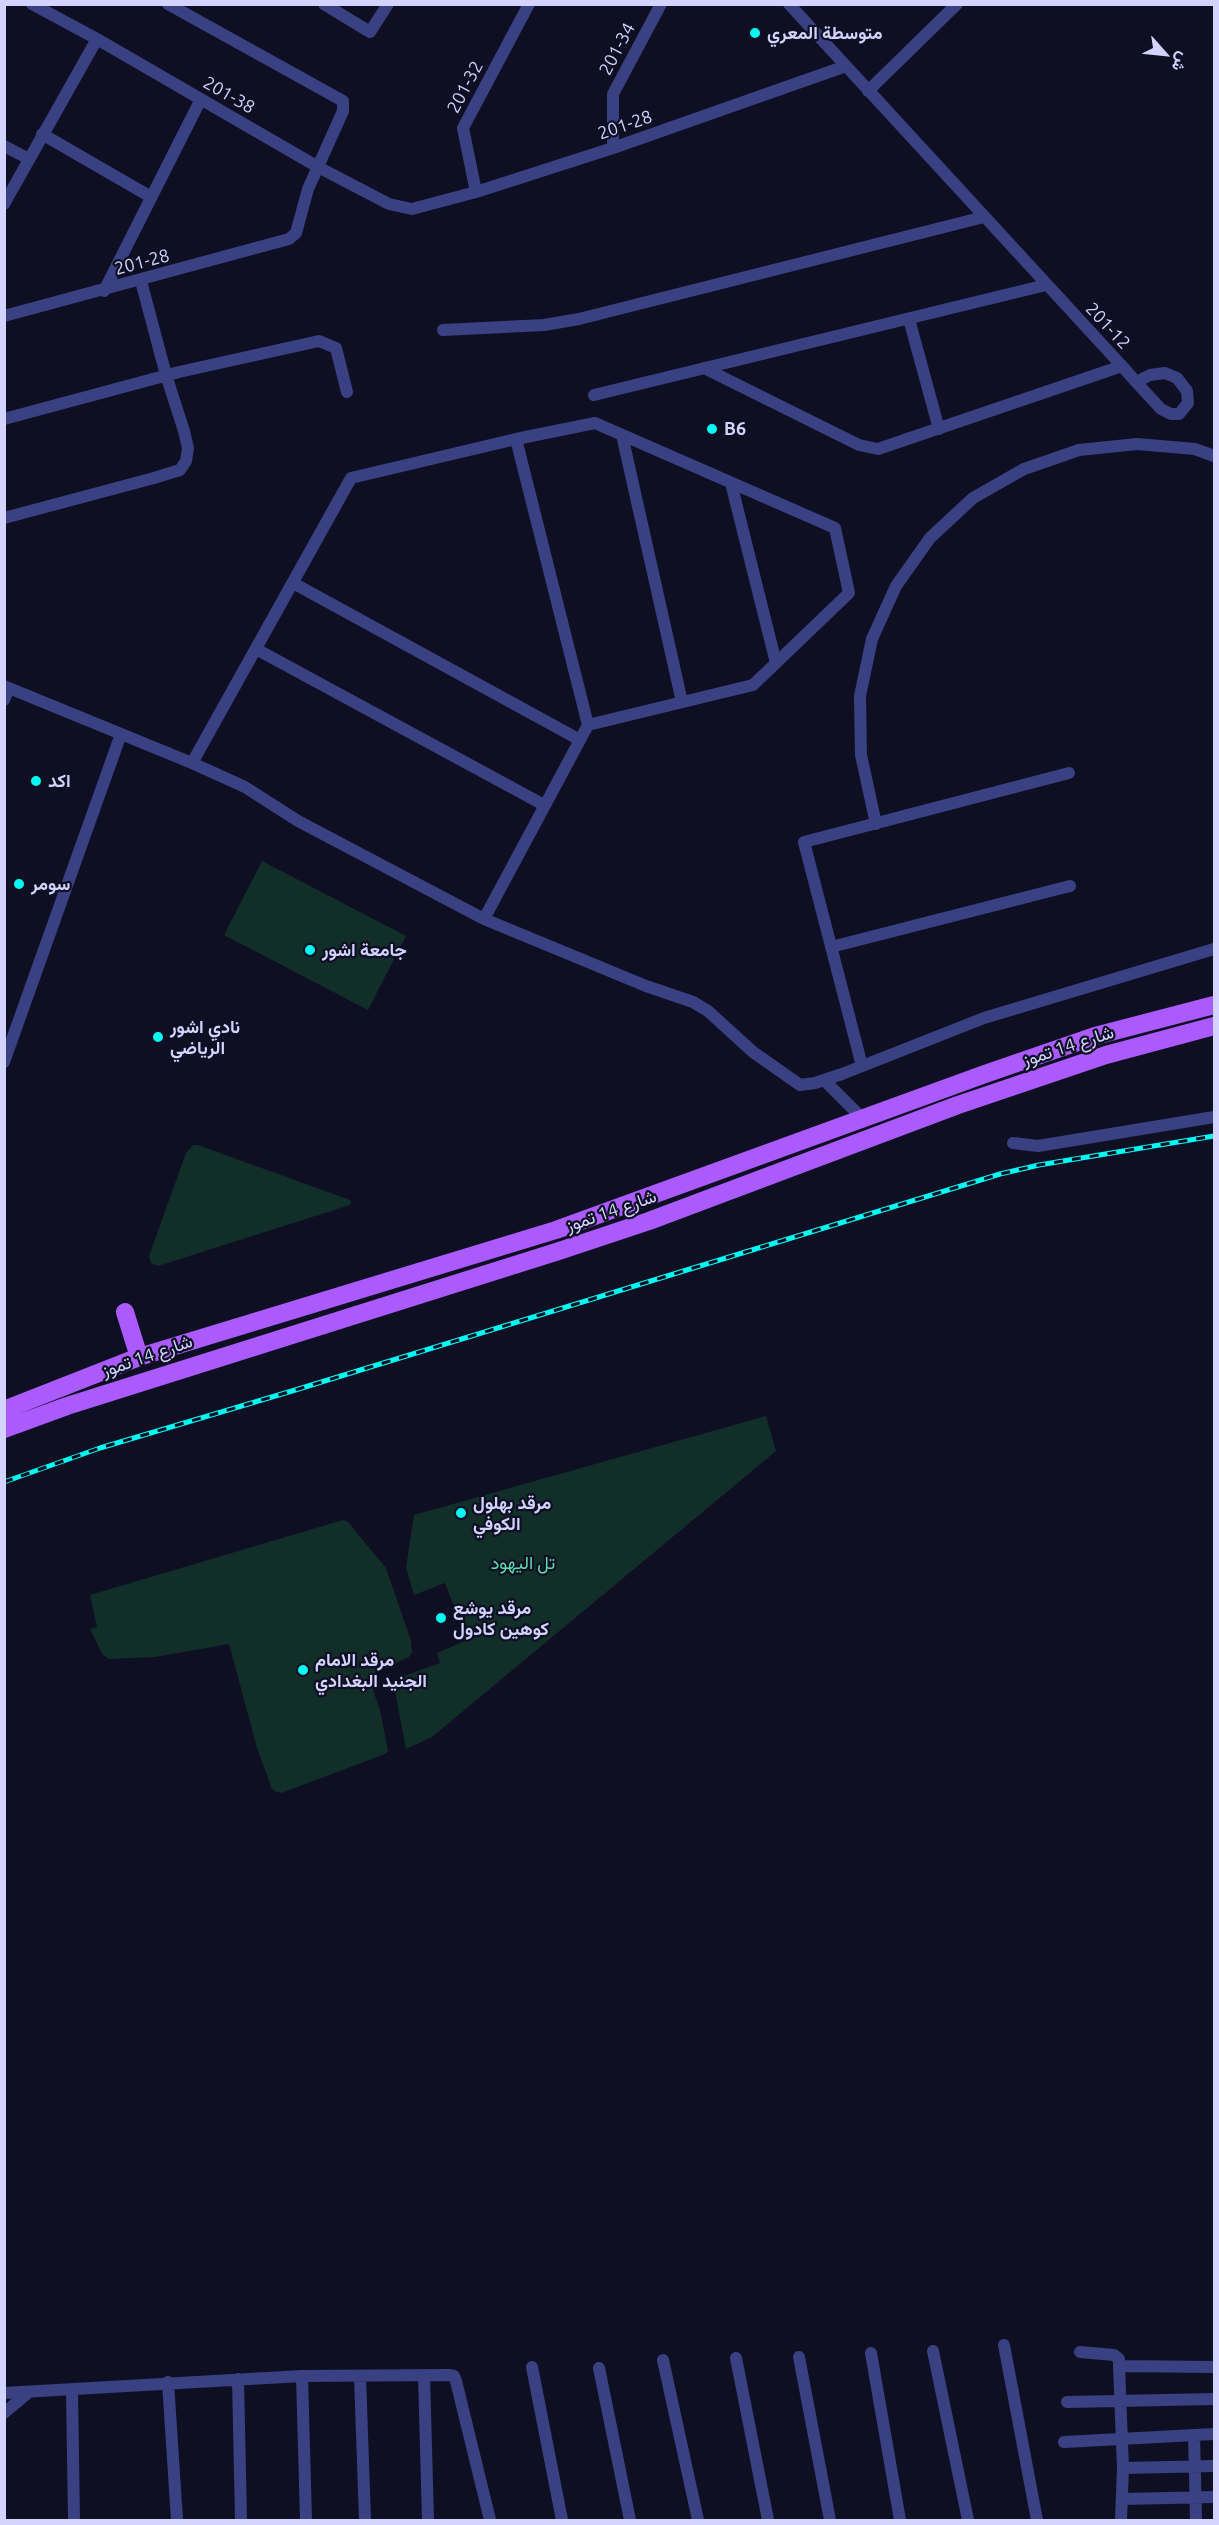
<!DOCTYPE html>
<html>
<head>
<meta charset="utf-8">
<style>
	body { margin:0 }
	#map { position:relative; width:1219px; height:2525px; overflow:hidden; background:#0f0f24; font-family:Ubuntu,Vazirmatn,sans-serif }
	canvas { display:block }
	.frame { position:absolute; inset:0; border:6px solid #d2d3fe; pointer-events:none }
	.north { position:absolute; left:1135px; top:24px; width:60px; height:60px; -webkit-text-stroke:4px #0f0f24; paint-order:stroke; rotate:117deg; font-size:16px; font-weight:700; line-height:24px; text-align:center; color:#d2d3fe }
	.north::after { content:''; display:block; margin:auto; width:21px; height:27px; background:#d2d3fe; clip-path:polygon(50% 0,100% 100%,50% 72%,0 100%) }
</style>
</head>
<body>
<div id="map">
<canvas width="1219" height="2525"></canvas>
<div class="frame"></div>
<div class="north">ش</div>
</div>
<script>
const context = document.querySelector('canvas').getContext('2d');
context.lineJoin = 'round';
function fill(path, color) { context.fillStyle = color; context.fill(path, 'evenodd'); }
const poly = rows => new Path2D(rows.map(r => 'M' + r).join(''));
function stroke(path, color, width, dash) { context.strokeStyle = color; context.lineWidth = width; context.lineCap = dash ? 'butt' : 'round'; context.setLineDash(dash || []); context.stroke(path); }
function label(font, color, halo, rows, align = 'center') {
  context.font = font + ' Ubuntu,Vazirmatn,sans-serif'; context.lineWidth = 4.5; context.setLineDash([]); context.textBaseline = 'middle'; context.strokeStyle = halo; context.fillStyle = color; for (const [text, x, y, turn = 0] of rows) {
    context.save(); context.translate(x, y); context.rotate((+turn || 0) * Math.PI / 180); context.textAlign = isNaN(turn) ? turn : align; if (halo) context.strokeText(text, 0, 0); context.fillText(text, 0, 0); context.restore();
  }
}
fill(poly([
	[262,861,406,936,368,1010,224,935],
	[193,1145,198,1145,350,1200,351,1202,350,1205,158,1266,151,1263,149,1256,186,1153],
	[766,1416,776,1451,432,1737,406,1749,393,1680,440,1663,437,1653,467,1640,445,1583,414,1595,406,1568,414,1515],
	[343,1520,348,1522,386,1568,411,1641,412,1653,409,1657,368,1676,380,1710,388,1751,385,1754,281,1793,277,1792,272,1789,257,1748,229,1644,155,1657,109,1659,103,1655,90,1629,97,1627,90,1595]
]), '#122e29');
stroke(poly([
	[32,4,97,39,318,167,389,204,412,209,476,192,613,148,846,66],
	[324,4,370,32,388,4],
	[868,91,957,4],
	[42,134,151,197],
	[4,146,29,159],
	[613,148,613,94,661,4],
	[476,192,463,128,529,4],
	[4,204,97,39],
	[104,291,201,99],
	[4,316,289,239,296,233,308,189,343,111,343,101,168,4],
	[909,319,939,429],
	[443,330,544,325,579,319,984,217],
	[1122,366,1136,382,1161,409,1171,414,1179,414,1188,403,1187,391,1177,378,1165,373,1150,375,1136,382],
	[704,368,859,445,878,449,1122,366,789,4],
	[594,395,1046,285],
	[4,419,179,372,319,341,336,348,347,392],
	[622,435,682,702],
	[731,483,776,663],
	[4,518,154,478,180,470,186,461,188,448,184,431,166,375,141,281],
	[293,583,580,740],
	[256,649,544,805],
	[4,686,192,763,245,787,298,821,484,919,646,986,693,1002,708,1011,753,1052,800,1085,815,1083,842,1074,984,1018,1214,949],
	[4,700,9,688],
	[192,763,351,478,516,439,595,423,835,528,849,593,753,685,588,725],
	[876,824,861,755,860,696,872,639,896,586,930,538,973,498,1024,469,1079,450,1137,444,1195,449,1214,456],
	[484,919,588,725,516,439],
	[831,947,1070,886],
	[4,1062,121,734],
	[862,1066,804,842,1069,773],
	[824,1080,862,1118],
	[1013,1143,1038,1146,1214,1117],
	[1004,2345,1037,2520],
	[933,2351,968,2520],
	[1080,2352,1114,2355,1119,2359,1119,2366],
	[871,2353,900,2520],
	[799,2357,830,2520],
	[736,2358,768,2520],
	[663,2360,698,2520],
	[532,2367,562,2520],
	[599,2368,630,2520],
	[424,2375,428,2520],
	[302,2376,306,2520],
	[360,2376,365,2520],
	[238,2379,241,2520],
	[168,2382,177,2520],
	[72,2390,74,2520],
	[4,2393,302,2376,449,2375,454,2376,456,2381,490,2520],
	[1067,2402,1214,2399],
	[4,2413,29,2392],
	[1194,2435,1196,2520],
	[1064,2442,1214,2434],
	[1123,2468,1214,2466],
	[1122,2499,1214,2497],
	[1121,2520,1123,2468,1119,2366,1214,2367]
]), '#3a4182', 12);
stroke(poly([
	[125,1312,139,1357],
	[4,1410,139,1357,556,1230,985,1074,1095,1036,1214,1005],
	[4,1429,67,1406,559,1251,649,1221,958,1105,1106,1055,1214,1026]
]), '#ab5bfd', 18);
const rail = poly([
	[4,1482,100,1448,292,1391,1000,1174,1039,1165,1214,1136]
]);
stroke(rail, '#04f9f2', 5);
stroke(rail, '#0f0f24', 3, [9]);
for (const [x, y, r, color] of [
	[755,33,6,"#04f9f2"],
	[712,429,6,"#04f9f2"],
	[36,781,6,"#04f9f2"],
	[19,884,6,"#04f9f2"],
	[310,950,6,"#04f9f2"],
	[158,1037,6,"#04f9f2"],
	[461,1513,6,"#04f9f2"],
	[441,1618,6,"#04f9f2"],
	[303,1670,6,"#04f9f2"]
]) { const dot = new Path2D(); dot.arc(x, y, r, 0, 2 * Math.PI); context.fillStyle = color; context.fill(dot); stroke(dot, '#0f0f24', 2); }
label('bold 18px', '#d2d3fe', '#0f0f24', [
	["متوسطة المعري",767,33],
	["B6",724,429],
	["اكد",48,781],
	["سومر",31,884],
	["جامعة اشور",322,950],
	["نادي اشور",170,1027],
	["الرياضي",170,1048],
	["مرقد بهلول",473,1503],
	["الكوفي",473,1524],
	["مرقد يوشع",453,1608],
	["كوهين كادول",453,1629],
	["مرقد الامام",315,1660],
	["الجنيد البغدادي",315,1681]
], 'left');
label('18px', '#d2d3fe', '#0f0f24', [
	["201-34",617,49,-62],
	["201-32",465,87,-62],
	["201-38",229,95,30],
	["201-28",625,125,-19],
	["201-28",142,262,-15],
	["201-12",1108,326,47],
	["شارع 14 تموز",1068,1046,-18],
	["شارع 14 تموز",611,1211,-19],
	["شارع 14 تموز",147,1356,-19]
]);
label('18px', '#5fdeae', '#0f0f24', [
	["تل اليهود",523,1563]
]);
</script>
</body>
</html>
